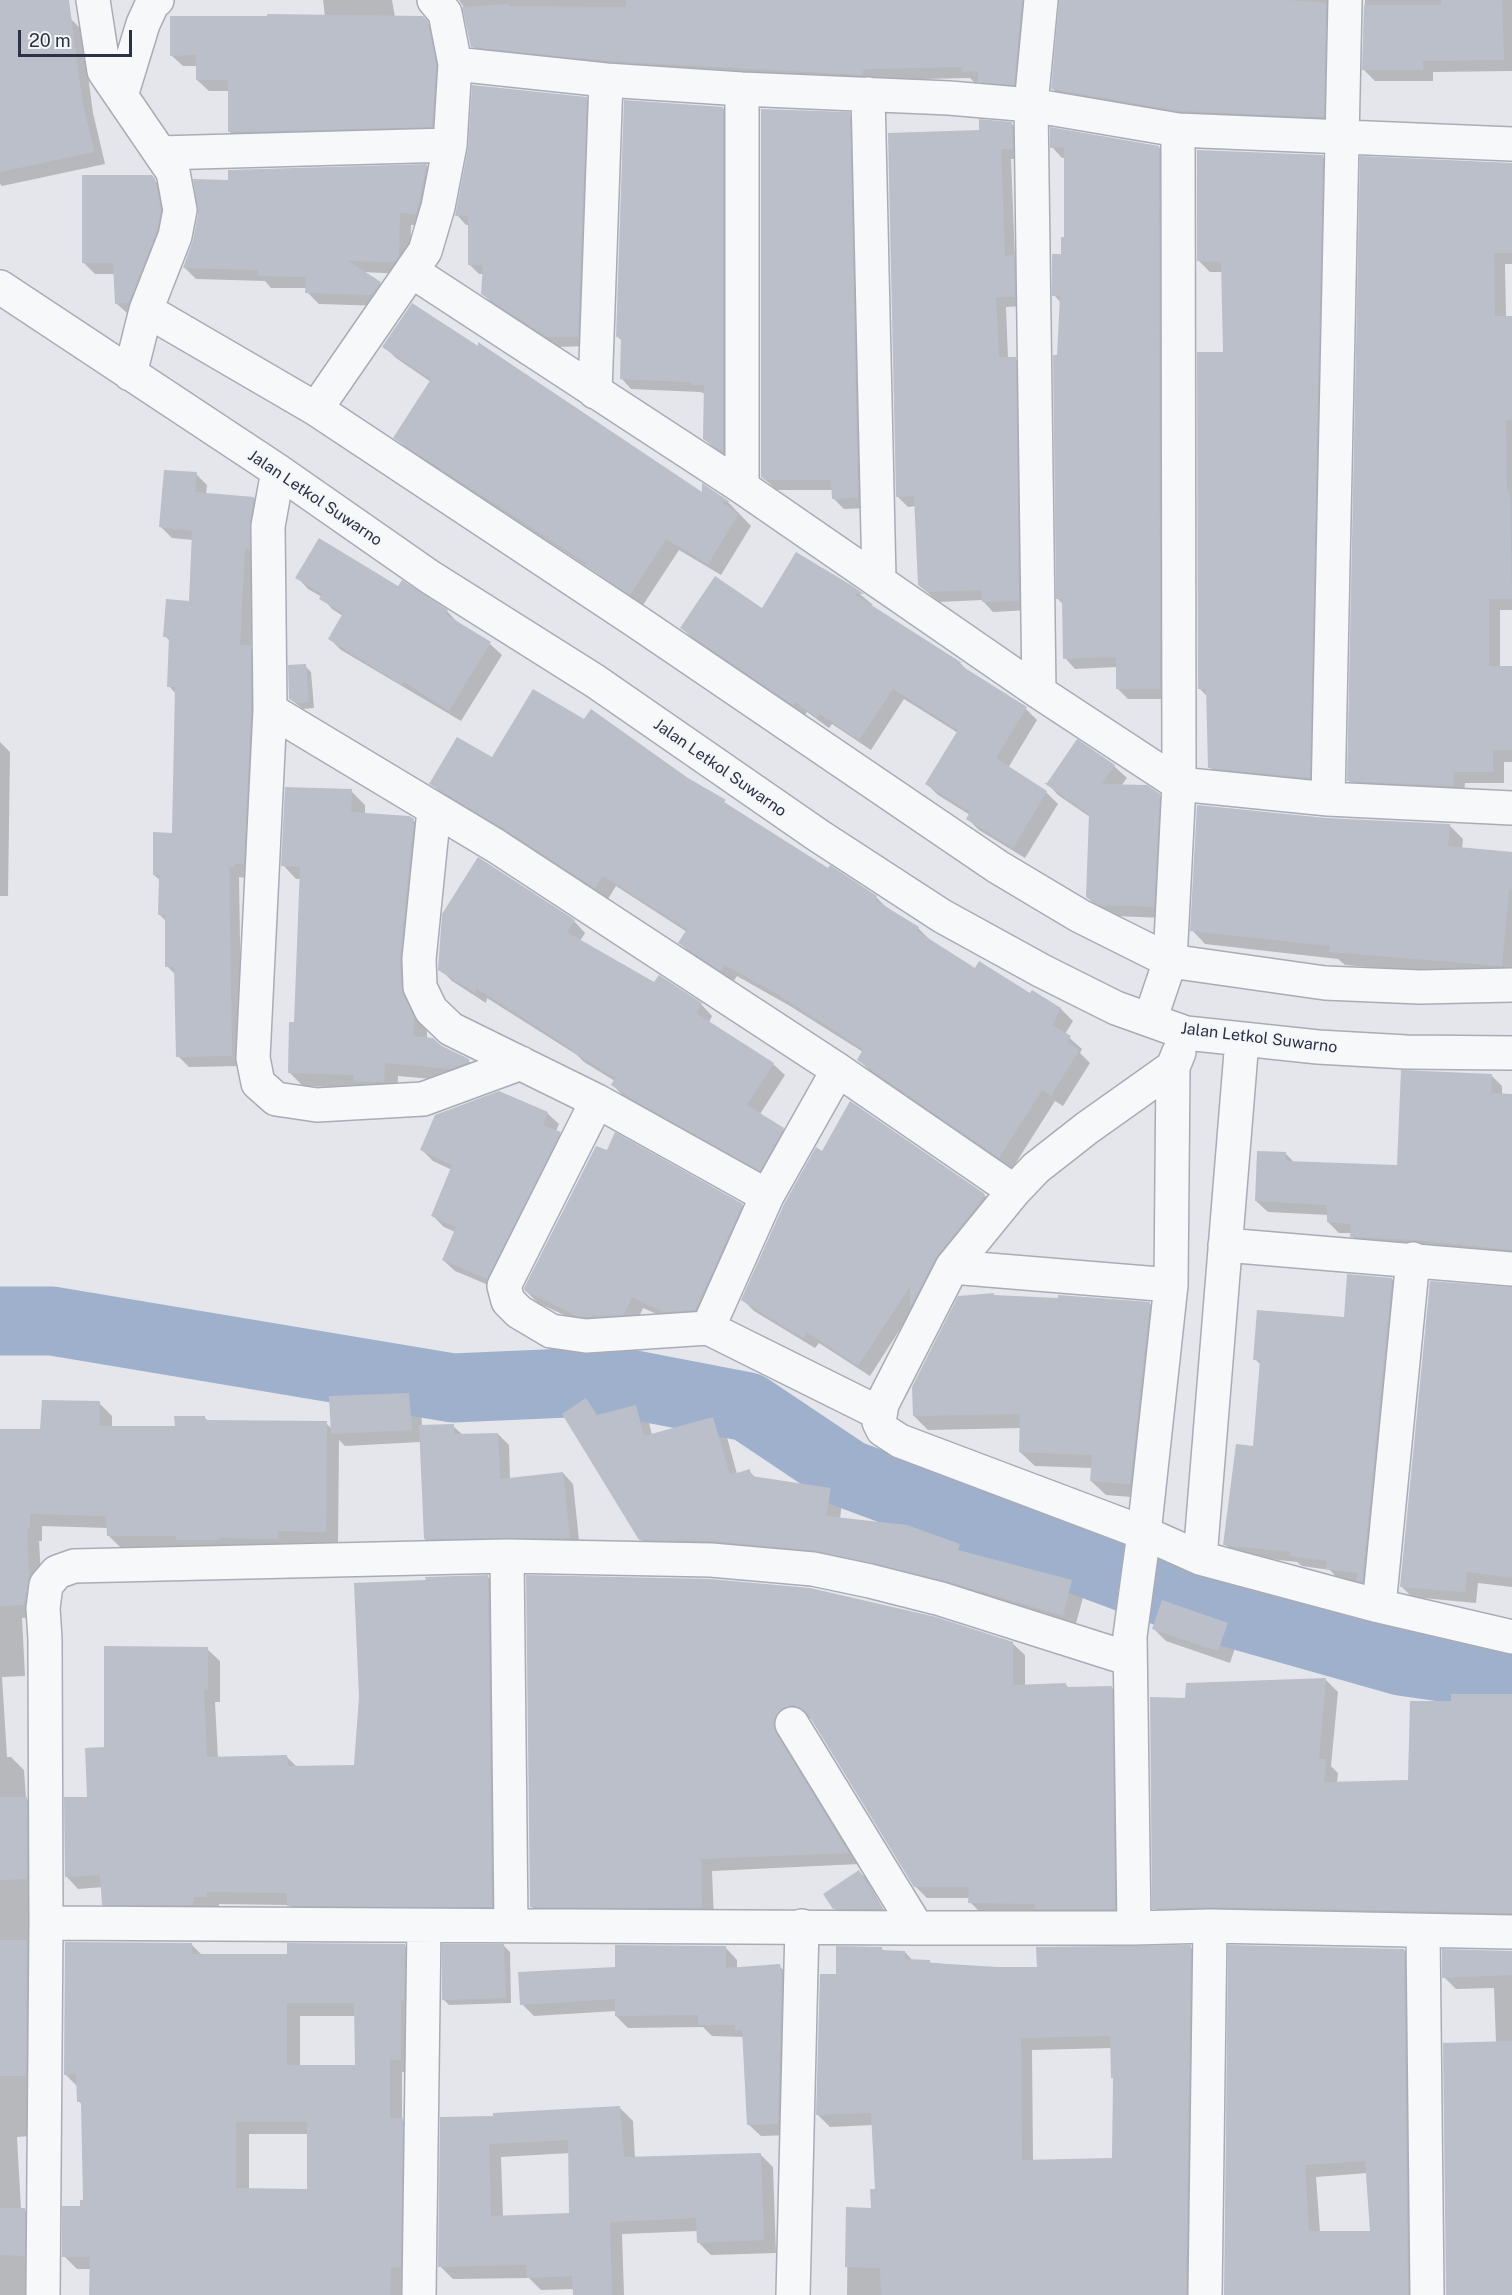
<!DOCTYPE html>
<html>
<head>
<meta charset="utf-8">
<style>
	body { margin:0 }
	#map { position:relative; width:1512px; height:2295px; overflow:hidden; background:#e4e6ec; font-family:"Public Sans",sans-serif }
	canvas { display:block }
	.scale { position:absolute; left:18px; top:30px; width:114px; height:27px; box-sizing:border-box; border:3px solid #2b3245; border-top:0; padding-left:8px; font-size:18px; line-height:21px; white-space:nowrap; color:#2b3245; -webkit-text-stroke:4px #f4f6f9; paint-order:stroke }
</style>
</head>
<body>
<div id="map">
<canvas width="1512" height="2295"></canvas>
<div class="scale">20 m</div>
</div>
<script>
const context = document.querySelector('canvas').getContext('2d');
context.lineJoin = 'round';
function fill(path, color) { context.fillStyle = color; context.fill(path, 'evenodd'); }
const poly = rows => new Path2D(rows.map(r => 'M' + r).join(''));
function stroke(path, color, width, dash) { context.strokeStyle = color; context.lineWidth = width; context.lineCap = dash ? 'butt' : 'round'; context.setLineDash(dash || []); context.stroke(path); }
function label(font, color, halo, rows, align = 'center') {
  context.font = font + ' "Public Sans",sans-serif'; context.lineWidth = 4.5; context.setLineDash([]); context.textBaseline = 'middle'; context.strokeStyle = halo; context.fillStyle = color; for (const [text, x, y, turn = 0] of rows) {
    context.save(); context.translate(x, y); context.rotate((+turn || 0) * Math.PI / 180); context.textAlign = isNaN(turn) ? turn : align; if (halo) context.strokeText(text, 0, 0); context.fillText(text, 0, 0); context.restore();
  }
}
fill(poly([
	[323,0,392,0,395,17,422,17,434,29,438,34,443,137,241,143,230,132,230,91,209,91,197,80,197,66,183,66,171,55,325,16],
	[459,0,1037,0,1025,95,991,92,981,82,975,83,970,78,873,80,484,57,472,46,465,9],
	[1061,0,1341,0,1334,128,1192,122,1064,100,1053,89],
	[1365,0,1512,0,1512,71,1433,72,1433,81,1375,81,1364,70],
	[0,18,70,18,82,30,93,113,105,164,2,186,0,184],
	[586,98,596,108,587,346,558,347,493,304,483,294,484,274,479,274,469,264,470,225,466,225,457,215],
	[723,108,733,118,733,460,715,449,705,439,706,394,700,392,631,389,622,379,622,341,617,336],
	[849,114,860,125,869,508,844,509,833,498,833,490,777,490,762,477],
	[1012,124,1022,134,1023,159,1011,159,1015,258,1024,267,1025,306,1006,307,1008,359,1015,358,1025,369,1029,610,993,612,982,600,939,602,919,585,916,506,908,507,897,496,981,132],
	[1052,129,1159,147,1169,158,1170,699,1128,699,1118,689,1117,667,1075,669,1065,658,1063,604,1058,599,1059,356,1061,303,1054,295,1066,239,1066,158,1062,158,1052,147],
	[1322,156,1334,168,1320,789,1221,779,1210,767,1208,697,1199,688,1224,354,1223,272,1210,272,1198,260],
	[1512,164,1512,264,1505,264,1506,317,1512,317,1512,610,1500,610,1500,668,1512,668,1512,762,1504,762,1504,783,1465,783,1464,797,1360,792,1349,781],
	[427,166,438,178,428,225,411,225,410,269,406,274,363,272,380,283,392,295,384,306,319,304,307,292,307,288,271,288,265,281,196,279,184,267,230,182],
	[154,180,166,192,172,222,140,314,128,314,116,303,115,274,95,274,83,262],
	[384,346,704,495,704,486,729,503,751,526,721,575,679,550,643,605,592,570,407,449,395,437,431,382,396,358],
	[196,474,207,485,206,494,254,498,265,509,256,557,251,648,261,658,246,878,239,877,242,1066,189,1067,178,1056,176,975,167,966,166,921,160,915,161,881,154,875,173,834,176,694,169,686,171,642,165,636,190,603,193,540,172,538,161,527],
	[297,577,398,588,447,611,458,623,490,644,502,655,461,721,341,650,330,639,343,616,332,609,322,597,308,589],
	[850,586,873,605,868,605,961,664,971,674,1026,709,1037,720,1008,768,1046,792,1058,804,1025,858,979,830,968,819,970,815,938,795,927,784,958,733,904,699,871,750,832,724,829,728,807,712,805,715,693,639,682,628,763,611],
	[305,666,311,672,314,708,303,709,290,699],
	[1077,741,1114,766,1127,778,1121,786,1159,795,1171,808,1166,918,1113,916,1100,910,1087,897,1090,817,1058,795,1048,784],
	[0,742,10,752,8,896,0,896],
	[492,759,687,779,829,870,876,897,888,909,918,928,930,940,975,970,1031,995,1033,992,1061,1009,1073,1021,1065,1034,1082,1049,1080,1053,1090,1063,1063,1106,1055,1101,1012,1169,871,1072,859,1060,863,1052,790,1006,737,976,733,982,692,955,680,943,687,932,616,886,608,899,443,795,431,783],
	[351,791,365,805,365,814,413,820,427,834,415,1003,427,1032,427,1039,468,1060,482,1074,465,1082,398,1076,397,1095,363,1088,303,1086,289,1072,296,1023,301,879,296,879,283,865],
	[1326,819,1449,825,1463,839,1462,849,1512,853,1512,979,1345,965,1338,959,1205,944,1192,930],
	[574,921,585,933,580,941,655,984,701,1004,712,1016,709,1022,773,1064,785,1075,760,1114,783,1129,795,1140,772,1181,644,1109,624,1097,613,1085,615,1081,584,1062,577,1055,487,998,486,1003,452,981,440,969],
	[1491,1075,1502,1086,1502,1095,1512,1096,1512,1260,1363,1247,1352,1236,1352,1233,1339,1233,1328,1222,1329,1215,1268,1212,1256,1201,1286,1154,1295,1163,1398,1167],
	[547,1113,559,1124,556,1131,571,1144,498,1289,455,1271,443,1260,455,1232,444,1227,433,1216,452,1170,433,1161,422,1150],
	[822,1153,984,1195,996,1206,913,1309,870,1376,819,1343,815,1348,754,1311,743,1300],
	[742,1205,754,1217,707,1321,677,1323,643,1308,635,1326,590,1327,538,1303,526,1291],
	[1392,1279,1403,1290,1369,1591,1360,1582,1339,1580,1330,1570,1302,1566,1297,1562,1236,1555,1225,1544,1254,1448,1261,1365,1255,1359,1345,1319],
	[1512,1290,1512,1587,1478,1583,1476,1603,1412,1597,1401,1586],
	[995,1296,1150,1304,1164,1318,1144,1498,1106,1495,1091,1481,1092,1468,1035,1466,1020,1452,1021,1428,928,1430,914,1416],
	[409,1394,421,1407,422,1427,453,1426,463,1435,498,1434,509,1445,510,1479,563,1473,573,1484,580,1549,436,1549,425,1539,421,1442,345,1446,339,1440,338,1545,291,1544,291,1551,121,1548,108,1535,108,1528,42,1526,42,1541,39,1541,42,1592,37,1617,22,1618,25,1676,2,1677,7,1757,11,1757,24,1770,26,1798,39,1812,38,2088,27,2088,31,2136,17,2137,21,2209,24,2209,37,2222,37,2295,0,2295,0,1430,42,1431,99,1403,112,1416,112,1428,176,1428,204,1417,208,1421,326,1423,332,1429],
	[586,1400,600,1415,636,1407,648,1419,652,1435,712,1418,725,1430,737,1474,749,1471,756,1478,830,1489,842,1502,840,1519,959,1546,967,1554,1072,1582,1084,1594,1075,1627,653,1551,641,1539],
	[488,1577,500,1589,504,1919,301,1917,289,1905,219,1904,219,1908,116,1916,103,1904,103,1887,78,1889,66,1876,105,1748,207,1649,220,1661,220,1702,215,1702,218,1759,287,1757,297,1767,355,1767],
	[527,1577,1012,1643,1025,1655,1025,1686,1066,1685,1070,1689,1111,1687,1123,1699,1126,1921,982,1914,970,1902,970,1898,927,1898,915,1886,813,1719,805,1717,859,1864,712,1871,714,1920,543,1919,531,1906],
	[1227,1624,1239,1636,1230,1663,1166,1641,1154,1629],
	[1326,1680,1338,1692,1331,1766,1338,1773,1337,1783,1409,1781,1453,1703,1512,1696,1512,1925,1166,1920,1154,1908,1187,1700],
	[859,1872,865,1877,886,1914,840,1914,834,1908],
	[191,1944,203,1956,289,1956,404,1945,417,1958,413,2072,402,2072,402,2120,415,2132,403,2295,91,2295,91,2269,77,2269,64,2256,84,2201,82,2105,79,2101,78,2087,65,2074],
	[300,2016,356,2016,356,2066,300,2067],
	[249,2134,308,2134,308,2191,249,2190],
	[504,1946,510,1952,511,2003,449,2005,443,1999],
	[725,1947,737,1960,737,1969,779,1966,792,1978,790,2135,761,2136,748,2124,744,2037,712,2036,703,2027,628,2028,616,2016,616,2011,534,2016,522,2004,616,1968],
	[1190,1947,1203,1959,1198,2295,847,2295,848,2209,872,2209,876,2190,873,2125,830,2127,818,2115,837,1975,881,1948,885,1952,905,1952,913,1961,999,1969,1039,1968],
	[1112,2048,1114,2079,1114,2159,1033,2161,1032,2050],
	[1404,1950,1416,1962,1420,2295,1225,2295],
	[1367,2173,1371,2232,1320,2232,1316,2177],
	[1512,1952,1512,2295,1447,2295,1496,2042,1494,1988,1456,1989,1444,1977],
	[620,2108,633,2121,635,2158,760,2154,773,2167,776,2253,711,2255,698,2242,698,2231,622,2234,624,2295,575,2295,574,2289,541,2290,529,2278,453,2279,440,2266,494,2117],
	[570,2153,571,2214,503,2217,501,2157]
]), '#0003');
stroke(poly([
	[0,1321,52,1321,453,1388,613,1381,748,1407,848,1474,1189,1601,1401,1661,1512,1677]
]), '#9fb0cc', 69);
fill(poly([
	[0,0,69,0,82,100,94,152,0,172],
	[626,0,1022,0,1014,85,978,82,978,71,963,72,962,67,870,69,863,70,863,75,608,61,471,47,462,7,509,4,509,6,626,7],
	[1059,0,1288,0,1326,3,1324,117,1180,111,1051,89],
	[1441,0,1502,0,1504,60,1423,61,1423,70,1362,70,1364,5,1441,5],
	[267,14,423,16,428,21,436,65,432,127,228,132,228,80,196,80,196,55,170,56,170,16,267,16],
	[472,85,587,97,578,337,547,337,481,294,483,265,468,265,468,216,455,216,468,148],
	[624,100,723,107,723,452,703,439,704,385,691,385,691,382,620,379,621,337,616,337],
	[761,109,850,112,858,498,832,499,831,480,765,480,761,477],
	[979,119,1012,122,1013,149,1001,149,1005,256,1014,255,1015,297,996,297,999,357,1016,357,1019,601,982,602,981,590,927,592,918,585,914,496,896,497,888,133,979,130],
	[1050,127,1159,146,1160,689,1116,689,1116,657,1063,659,1062,599,1056,599,1053,355,1057,355,1060,296,1052,296,1052,254,1061,254,1061,237,1064,237,1064,147,1050,148],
	[1197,150,1323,155,1310,778,1208,768,1206,689,1198,689,1197,352,1223,352,1221,262,1197,261],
	[1360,156,1512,163,1512,253,1494,253,1495,316,1512,316,1512,420,1506,420,1507,491,1510,491,1512,599,1489,599,1489,666,1512,666,1512,750,1493,750,1493,772,1454,772,1453,786,1347,781],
	[427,164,416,214,400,213,399,256,394,262,348,261,381,282,372,295,305,293,306,277,258,276,258,270,183,268,193,240,198,214,193,179,228,180,228,170],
	[82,175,152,175,155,179,161,210,157,231,129,303,115,304,113,263,82,263],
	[412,303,478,346,478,342,702,492,702,483,730,502,721,502,739,513,708,564,666,539,630,595,585,565,586,563,393,438,431,379,382,347],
	[164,470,197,472,195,492,254,497,250,523,250,550,245,547,240,645,251,646,251,710,244,864,235,864,235,867,229,867,232,1056,176,1057,174,967,165,967,165,915,158,915,159,875,153,875,153,832,172,833,175,687,167,687,169,637,163,637,166,599,189,601,192,531,159,527],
	[319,538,398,586,402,580,448,610,445,614,491,642,449,711,404,682,402,685,328,639,343,613,319,599,322,594,295,578],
	[796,552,851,585,864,594,854,594,962,663,957,663,1027,707,996,758,1047,791,1013,848,966,819,970,812,925,784,958,730,893,689,859,740,820,714,817,718,795,702,793,705,680,628,715,576,762,608],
	[306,664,309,702,296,703,289,699,288,665],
	[533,689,584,719,591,709,688,778,726,800,724,802,828,868,830,865,877,896,875,900,919,927,917,931,975,968,979,961,1030,993,1032,990,1061,1008,1052,1025,1071,1036,1067,1042,1079,1050,1051,1096,1042,1090,999,1158,857,1060,863,1049,777,994,724,965,721,971,678,943,687,929,603,876,595,888,506,830,429,784,457,737,492,757],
	[1077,739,1115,765,1102,784,1147,785,1160,794,1154,907,1099,905,1086,897,1089,814,1044,783,1047,783],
	[285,787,352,789,351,812,409,816,414,819,400,957,401,988,414,1017,413,1036,433,1038,442,1046,469,1059,469,1062,451,1069,385,1063,384,1082,354,1081,354,1075,288,1073,289,1022,294,1022,300,867,281,866],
	[1197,805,1326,818,1450,824,1448,846,1512,852,1512,889,1509,889,1502,966,1329,952,1330,946,1190,931],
	[478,857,575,920,567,932,654,982,659,975,702,1003,696,1013,774,1063,747,1105,784,1128,760,1171,630,1098,611,1085,615,1078,571,1051,572,1049,476,988,475,993,438,970,442,914],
	[1401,1070,1492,1074,1491,1093,1512,1094,1512,1250,1414,1240,1350,1237,1351,1224,1327,1222,1327,1205,1255,1201,1257,1151,1286,1152,1286,1161,1397,1165],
	[499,1091,548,1112,543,1125,561,1132,487,1279,442,1260,456,1227,431,1216,452,1165,420,1150,435,1115],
	[850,1101,985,1194,978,1205,936,1257,910,1308,910,1286,858,1366,807,1332,803,1338,741,1300,784,1204,816,1147,822,1151],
	[615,1132,743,1204,695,1310,664,1312,632,1297,624,1315,598,1316,593,1314,592,1317,587,1317,577,1316,525,1291,524,1288,596,1146,607,1150],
	[1347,1274,1392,1278,1362,1582,1356,1580,1358,1573,1326,1569,1327,1561,1289,1556,1290,1552,1223,1545,1236,1444,1253,1446,1260,1360,1253,1360,1257,1310,1344,1317],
	[1430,1281,1512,1287,1512,1578,1467,1572,1465,1592,1400,1587],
	[994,1293,994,1295,1058,1298,1058,1295,1150,1302,1130,1484,1090,1481,1092,1455,1019,1452,1020,1414,913,1416,912,1387,958,1296],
	[409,1393,412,1430,331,1434,329,1396],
	[586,1398,597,1415,636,1405,644,1436,713,1417,730,1475,750,1469,751,1476,831,1488,826,1516,907,1525,960,1544,958,1550,1072,1580,1063,1616,946,1581,817,1551,713,1541,639,1540,562,1414],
	[42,1400,100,1401,99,1426,175,1426,174,1416,205,1416,205,1420,327,1421,326,1532,278,1531,278,1539,219,1538,219,1540,176,1540,176,1536,107,1536,106,1516,30,1514,30,1528,27,1528,29,1578,24,1605,0,1606,0,1429,40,1429],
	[454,1424,454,1434,498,1433,500,1479,563,1472,570,1538,424,1539,419,1425],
	[488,1575,492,1907,287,1906,287,1893,207,1892,207,1897,194,1897,193,1905,102,1905,100,1875,65,1877,64,1797,87,1797,85,1748,104,1747,104,1646,208,1647,208,1690,204,1690,207,1757,287,1755,288,1766,354,1765,359,1697,354,1583,426,1580,425,1577],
	[526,1575,710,1579,810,1588,936,1617,1013,1642,1013,1685,1066,1683,1066,1687,1112,1686,1115,1909,1035,1909,1035,1904,968,1903,969,1887,914,1887,808,1714,801,1708,792,1705,783,1708,776,1715,773,1724,776,1733,849,1853,701,1859,702,1908,530,1907],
	[1162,1600,1228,1623,1218,1651,1152,1629],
	[1326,1678,1319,1759,1326,1759,1324,1782,1408,1780,1410,1701,1451,1701,1451,1694,1512,1694,1512,1913,1210,1907,1152,1909,1150,1697,1185,1698,1186,1683],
	[0,1797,27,1797,27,1879,0,1880],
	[859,1870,882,1909,833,1909,823,1894],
	[0,1940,27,1940,26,2076,0,2076],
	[65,1942,192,1943,192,1954,287,1954,287,1943,405,1944,404,2001,401,2001,401,2060,390,2059,390,2118,403,2118,401,2267,391,2268,390,2295,89,2295,90,2257,62,2257,62,2206,80,2206,80,2200,83,2200,81,2102,77,2102,76,2074,64,2075],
	[287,2003,354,2003,355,2065,287,2065],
	[236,2122,307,2122,307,2189,236,2188],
	[442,1944,504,1944,506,1998,442,2000],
	[615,1945,726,1946,726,1968,780,1964,782,1975,778,2124,747,2125,742,2030,735,2031,735,2025,698,2025,698,2015,615,2016,615,1999,520,2005,518,1972,615,1967],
	[1191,1945,1186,2295,881,2295,880,2268,845,2267,846,2207,871,2208,870,2189,875,2189,871,2113,816,2115,820,1974,836,1974,836,1946,882,1947,882,1950,905,1951,905,1959,930,1960,930,1963,999,1967,1037,1967,1036,1947],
	[1110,2036,1111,2078,1113,2078,1112,2158,1022,2160,1021,2038],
	[1228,1945,1404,1949,1408,2295,1224,2295],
	[1365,2161,1370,2231,1309,2231,1305,2165],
	[1442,1949,1512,1951,1512,1975,1442,1978],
	[1512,2041,1512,2295,1446,2295,1443,2043],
	[620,2106,624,2157,761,2153,764,2240,697,2243,696,2218,610,2222,612,2295,573,2295,572,2276,527,2278,526,2265,438,2267,440,2117,493,2116,493,2113],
	[568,2140,569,2213,491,2216,489,2144],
	[0,2208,25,2208,25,2256,0,2255]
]), '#bbbfca');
const minor = poly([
	[93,0,104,71,173,172,180,210,175,236,146,310,130,374],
	[455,64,606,80,742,89,949,98,1031,105,1178,130,1512,144],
	[742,89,742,487],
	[868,94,879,579],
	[121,96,143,24,153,2,157,0],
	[160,153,450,145],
	[413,272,742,487,1039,692,1179,784,1328,799,1512,808],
	[0,287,278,471,430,577,595,681,819,836,942,916,1042,971,1116,1008,1186,1033,1318,1047,1406,1052,1512,1053],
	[146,310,316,409,636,621,998,867,1080,916,1170,961,1325,983,1420,987,1512,985],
	[595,392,606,80],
	[316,409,425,251,438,207,450,145,455,64,445,13,434,0],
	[278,471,268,526,270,710,253,1058,258,1083,276,1099,317,1105,423,1099,521,1063],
	[1039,692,1031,105,1041,0],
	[270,710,496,846,838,1070,1014,1191],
	[1328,799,1345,0],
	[434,810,419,959,420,987,431,1010,451,1029,597,1101,767,1196],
	[1150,1020,1170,961,1179,784,1178,130],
	[1173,1067,1087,1128,1036,1168,1014,1191,952,1267,882,1404,879,1422,883,1430,900,1441,1144,1533,1200,1558,1379,1606,1512,1637],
	[597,1101,504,1286,508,1301,519,1312,551,1331,586,1336,708,1328,879,1413],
	[1225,1245,1512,1269],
	[952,1267,1171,1285],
	[708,1328,767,1196,838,1070],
	[507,1556,511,1925],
	[1200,1558,1242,1040],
	[1379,1606,1413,1259],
	[792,1724,917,1928],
	[46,1923,917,1928,1134,1928,1210,1926,1512,1932],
	[1134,1928,1130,1636,1144,1533,1171,1285,1173,1067,1179,1052],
	[1423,1931,1427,2295],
	[43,2295,46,1923,45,1639,43,1608,46,1585,57,1572,74,1566,507,1556,711,1560,813,1569,870,1581,941,1599,1130,1659],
	[419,2295,424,1926],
	[793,2295,802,1926],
	[1205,2295,1210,1926]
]);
stroke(minor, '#a9acb7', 36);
stroke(minor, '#f7f8fa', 33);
label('16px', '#2b3245', '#f4f6f9', [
	["Jalan Letkol Suwarno",315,498,34],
	["Jalan Letkol Suwarno",720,768,35],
	["Jalan Letkol Suwarno",1259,1038,7]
]);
</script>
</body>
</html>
